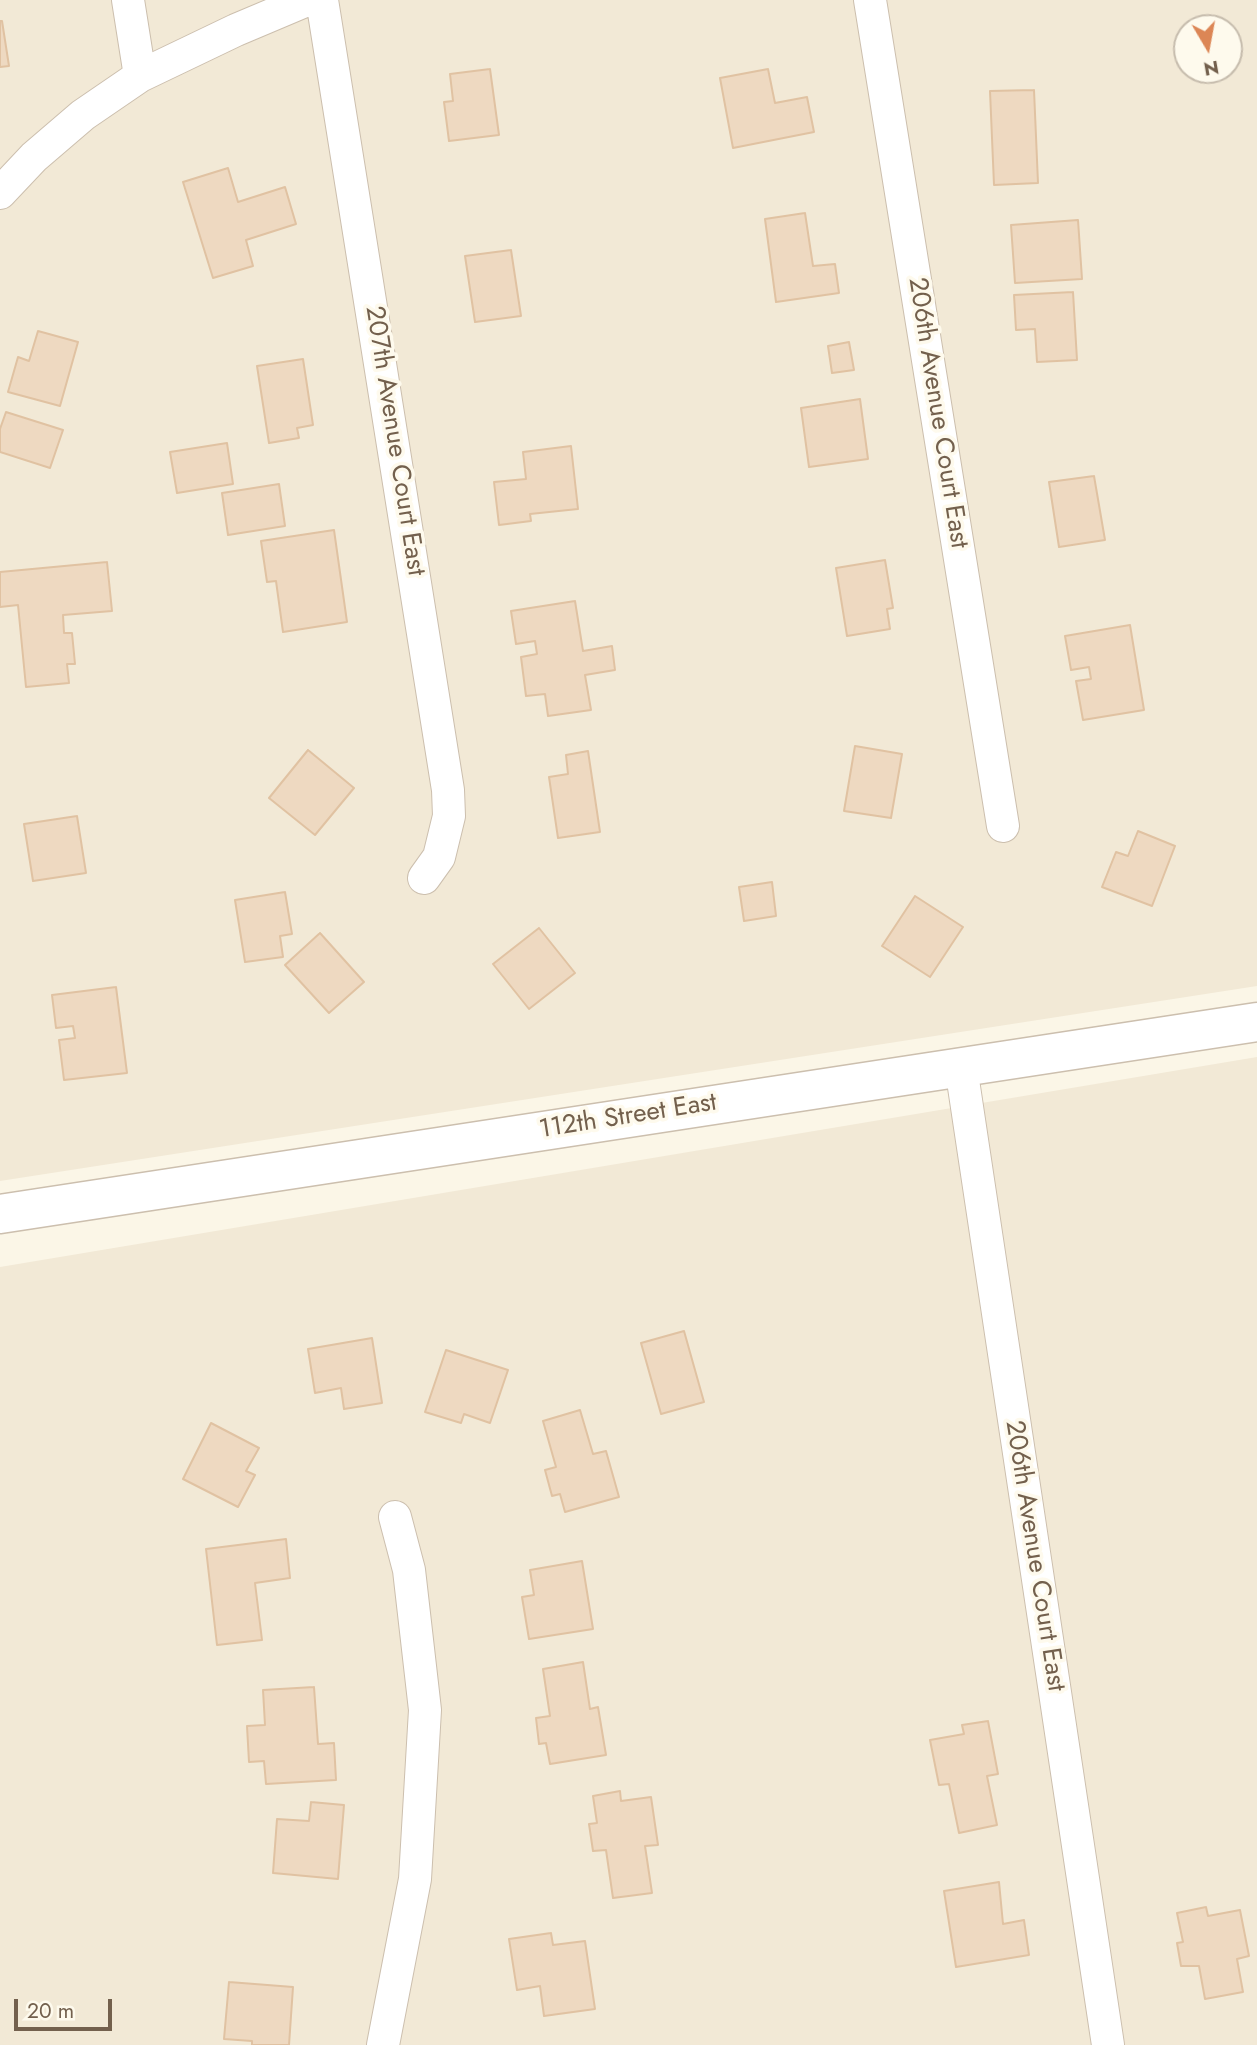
<!DOCTYPE html>
<html>
<head>
<meta charset="utf-8">
<style>
	body { margin:0 }
	#map { position:relative; width:1257px; height:2045px; overflow:hidden; background:#fbf6e7; font-family:Jost,sans-serif }
	canvas { display:block }
	.north { position:absolute; left:1173px; top:14px; width:70px; height:70px; box-sizing:border-box; background:#fefaed; border:2px solid #c6bcad; border-radius:50%; rotate:170deg; font-size:19px; font-weight:700; line-height:28px; text-align:center; color:#73604d }
	.north::after { content:''; display:block; margin:auto; width:24px; height:32px; background:#dc8655; clip-path:polygon(50% 0,100% 100%,50% 72%,0 100%) }
	.scale { position:absolute; left:14px; top:1999px; width:98px; height:32px; box-sizing:border-box; border:4px solid #73604d; border-top:0; padding-left:9px; font-size:21px; line-height:24px; white-space:nowrap; color:#73604d; -webkit-text-stroke:5px #fefaed; paint-order:stroke }
</style>
</head>
<body>
<div id="map">
<canvas width="1257" height="2045"></canvas>
<div class="north">N</div>
<div class="scale">20 m</div>
</div>
<script>
const context = document.querySelector('canvas').getContext('2d');
context.lineJoin = 'round';
function fill(path, color) { context.fillStyle = color; context.fill(path, 'evenodd'); }
const poly = rows => new Path2D(rows.map(r => 'M' + r).join(''));
function stroke(path, color, width, dash) { context.strokeStyle = color; context.lineWidth = width; context.lineCap = dash ? 'butt' : 'round'; context.setLineDash(dash || []); context.stroke(path); }
function label(font, color, halo, rows, align = 'center') {
  context.font = font + ' Jost,sans-serif'; context.lineWidth = 7; context.setLineDash([]); context.textBaseline = 'middle'; context.strokeStyle = halo; context.fillStyle = color; for (const [text, x, y, turn = 0] of rows) {
    context.save(); context.translate(x, y); context.rotate((+turn || 0) * Math.PI / 180); context.textAlign = isNaN(turn) ? turn : align; if (halo) context.strokeText(text, 0, 0); context.fillText(text, 0, 0); context.restore();
  }
}
fill(poly([
	[0,0,1257,0,1257,986,0,1181],
	[1187,28,1229,28,1229,70,1187,70],
	[1257,1057,1257,2045,0,2045,0,1267]
]), '#f2e9d6');
const building = poly([
	[0,21,2,21,9,66,0,67,0,21],
	[490,69,499,135,449,141,444,102,453,101,450,74,490,69],
	[768,69,775,103,807,97,814,132,733,148,720,78,768,69],
	[1034,90,1038,183,994,185,990,91,1034,90],
	[228,168,238,202,285,187,296,224,246,240,253,266,213,278,183,182,228,168],
	[805,213,813,266,835,264,839,293,776,302,765,219,805,213],
	[1078,220,1082,279,1015,283,1011,225,1078,220],
	[511,250,521,316,475,322,465,256,511,250],
	[1073,292,1077,360,1037,362,1035,329,1016,330,1014,295,1073,292],
	[38,331,78,342,60,406,8,392,18,357,29,361,38,331],
	[849,342,854,370,832,373,828,346,849,342],
	[303,359,313,425,297,428,299,438,269,443,257,366,303,359],
	[860,399,868,459,809,467,801,408,860,399],
	[6,412,63,430,50,468,0,452,0,429,6,412],
	[227,443,233,484,177,493,170,452,227,443],
	[571,446,578,509,530,514,531,521,499,525,494,482,526,479,523,452,571,446],
	[1094,476,1105,540,1059,547,1049,482,1094,476],
	[279,484,285,526,228,535,222,493,279,484],
	[334,530,347,622,283,632,276,581,267,582,261,541,334,530],
	[885,560,893,608,887,609,890,629,847,636,836,568,885,560],
	[107,562,112,611,63,615,64,633,72,633,75,664,67,664,69,683,26,687,18,605,0,607,0,572,107,562],
	[575,601,583,651,612,646,615,670,585,675,591,710,548,716,545,694,526,696,521,657,537,654,535,641,516,644,511,611,575,601],
	[1130,625,1144,710,1083,720,1076,681,1091,679,1089,667,1071,670,1065,636,1130,625],
	[855,746,902,754,891,818,844,811,855,746],
	[308,750,354,788,315,835,269,798,308,750],
	[588,751,600,832,558,838,549,777,568,774,566,755,588,751],
	[77,816,86,873,33,881,24,824,77,816],
	[1138,831,1175,846,1152,906,1102,887,1116,852,1128,856,1138,831],
	[772,882,776,916,744,921,739,887,772,882],
	[285,892,292,934,280,936,283,957,245,962,235,900,285,892],
	[915,896,963,927,930,977,882,946,915,896],
	[539,928,575,973,529,1009,493,964,539,928],
	[320,933,364,982,329,1013,285,965,320,933],
	[116,987,127,1073,64,1080,59,1040,75,1038,73,1026,56,1028,52,995,116,987],
	[684,1331,704,1402,661,1414,641,1343,684,1331],
	[372,1338,382,1403,344,1409,341,1388,315,1393,308,1349,372,1338],
	[446,1350,508,1370,490,1423,464,1414,461,1423,425,1412,446,1350],
	[580,1410,593,1454,606,1451,619,1497,565,1512,560,1494,552,1496,545,1470,556,1467,543,1421,580,1410],
	[211,1423,259,1448,246,1471,255,1475,238,1507,183,1479,211,1423],
	[286,1539,290,1578,255,1583,262,1640,217,1645,206,1549,286,1539],
	[582,1561,593,1629,529,1639,522,1597,534,1595,530,1570,582,1561],
	[583,1662,590,1709,598,1707,606,1755,550,1764,546,1743,539,1744,536,1718,550,1716,543,1669,583,1662],
	[314,1687,318,1744,334,1743,336,1780,266,1784,264,1761,249,1762,247,1726,265,1725,263,1690,314,1687],
	[988,1721,998,1774,987,1776,997,1825,959,1833,949,1784,939,1785,930,1740,964,1734,962,1725,988,1721],
	[620,1791,621,1801,651,1797,658,1845,645,1846,652,1893,613,1898,606,1850,593,1851,589,1824,597,1823,593,1796,620,1791],
	[311,1802,344,1805,338,1879,273,1873,277,1819,309,1821,311,1802],
	[999,1882,1003,1924,1024,1920,1029,1955,956,1967,944,1891,999,1882],
	[1206,1907,1208,1916,1240,1910,1249,1956,1237,1959,1243,1992,1205,1999,1199,1966,1181,1966,1177,1943,1183,1942,1177,1913,1206,1907],
	[551,1933,553,1945,585,1941,595,2009,544,2016,540,1986,517,1990,509,1939,551,1933],
	[229,1982,293,1987,289,2045,252,2045,252,2041,224,2039,229,1982]
]);
fill(building, '#eed9c1');
stroke(building, '#e0c2a2', 2);
const minor = poly([
	[128,0,140,76],
	[322,0,448,790,449,816,439,857,424,878],
	[870,0,1003,826],
	[0,193,34,157,83,115,140,76,236,30,307,0],
	[961,1067,1108,2045],
	[383,2045,415,1879,425,1710,409,1570,395,1517]
]);
const tertiary = poly([
	[0,1214,1257,1022]
]);
stroke(minor, '#ccbfae', 34);
stroke(tertiary, '#ccbfae', 41);
stroke(minor, '#fff', 32);
stroke(tertiary, '#fff', 38);
label('26px', '#73604d', '#fefaed', [
	["206th Avenue Court East",937,413,81],
	["207th Avenue Court East",394,441,81],
	["112th Street East",628,1117,-9],
	["206th Avenue Court East",1034,1556,81]
]);
</script>
</body>
</html>
